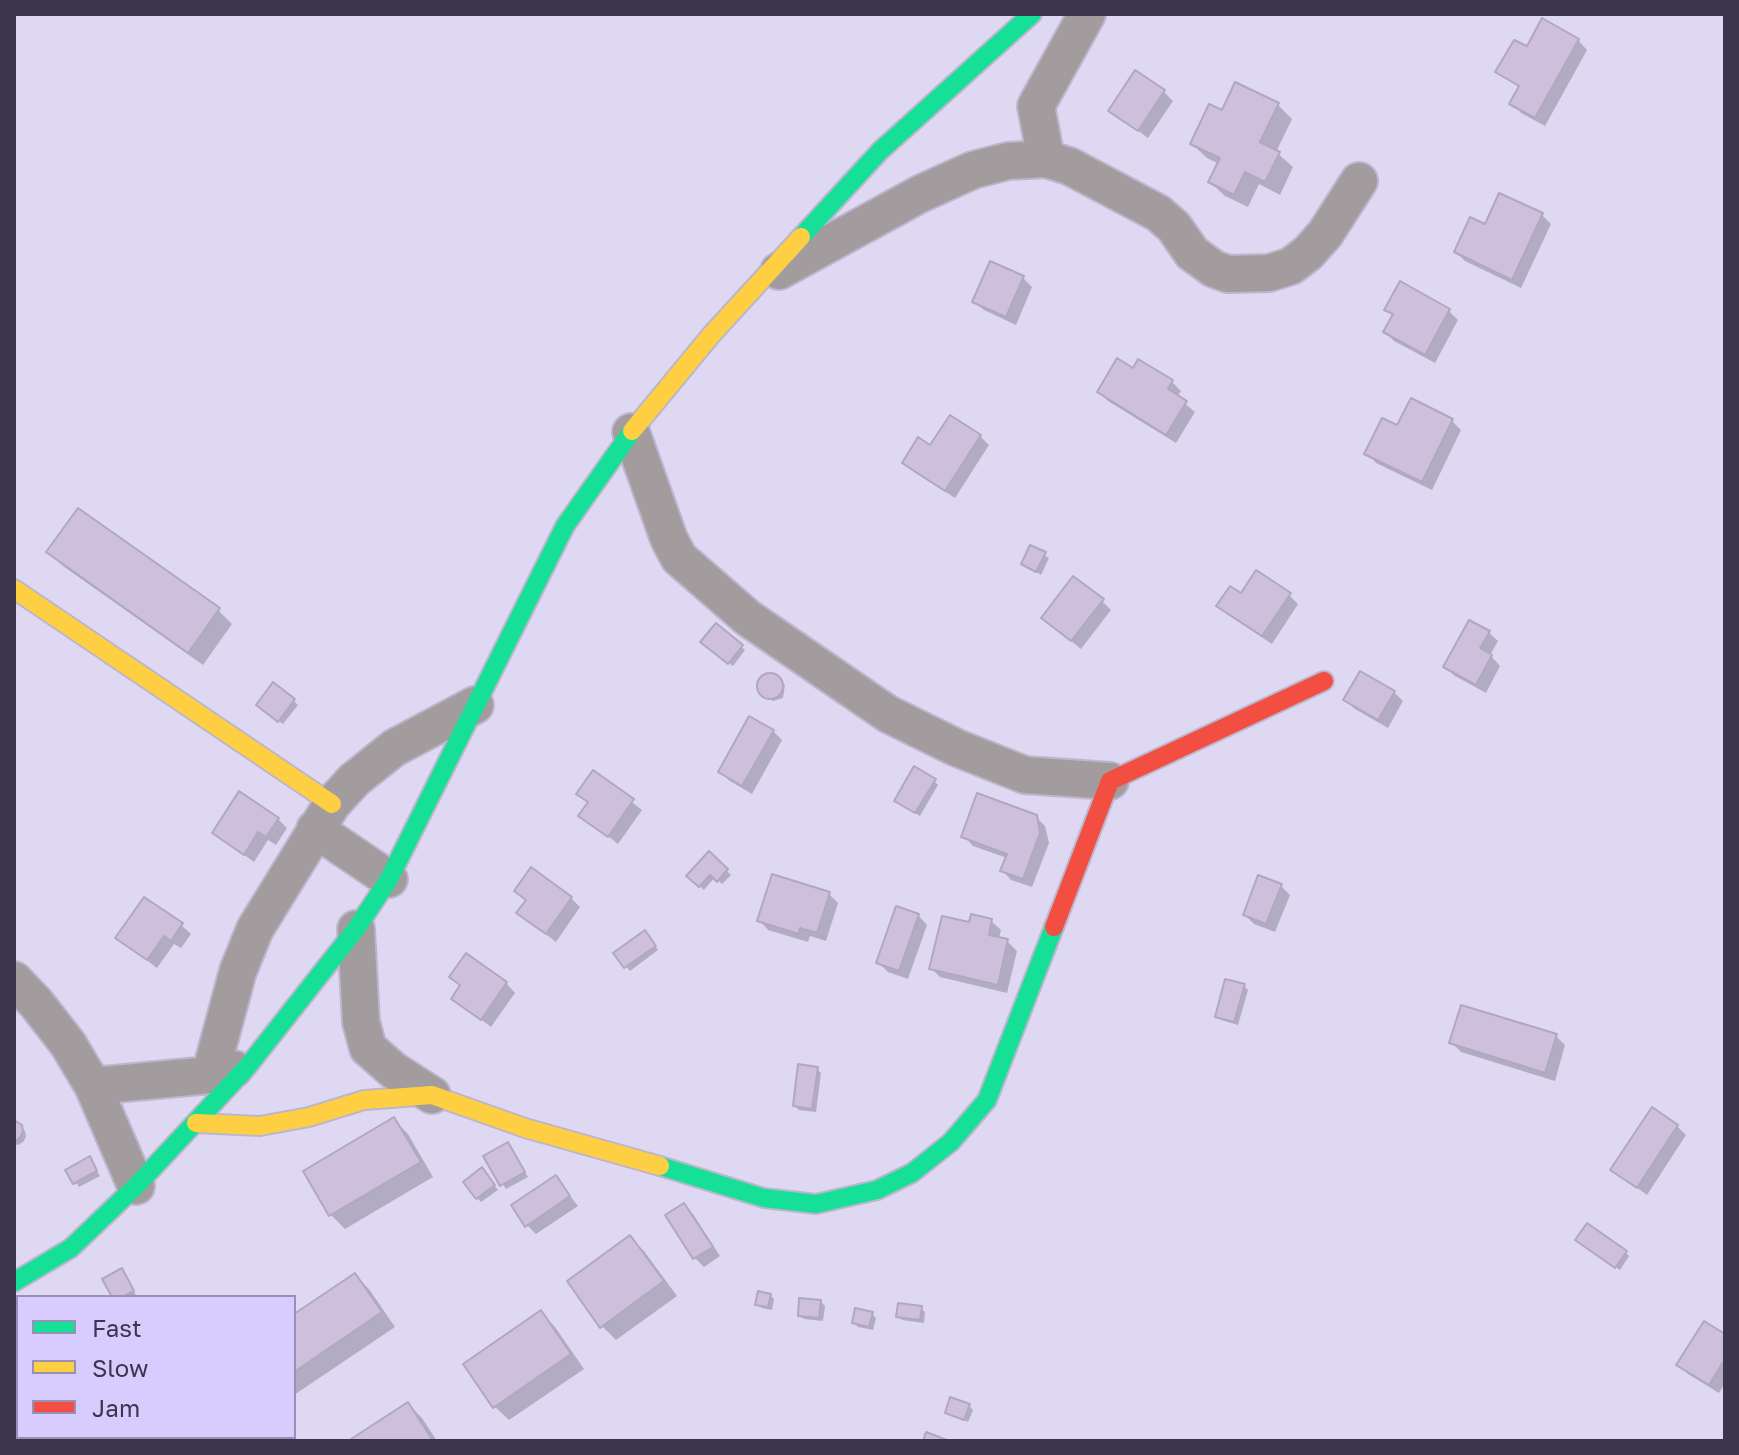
<!DOCTYPE html>
<html>
<head>
<meta charset="utf-8">
<style>
	body { margin:0 }
	#map { position:relative; width:1739px; height:1455px; overflow:hidden; background:#ded8f3; font-family:"Golos Text",sans-serif }
	canvas { display:block }
	.frame { position:absolute; inset:0; border:16px solid #3b354e; pointer-events:none }
	.legend { position:absolute; left:16px; top:1295px; width:280px; height:144px; box-sizing:border-box; background:#d8ccff; border:2px solid #9990b8; margin:0; padding:10px 14px; list-style:none; font-size:24px; color:#3b354e }
	.legend li { display:flex; align-items:center; gap:16px; height:40px }
	.legend b { width:40px; border:2px solid #9990b8 }
</style>
</head>
<body>
<div id="map">
<canvas width="1739" height="1455"></canvas>
<div class="frame"></div>
<ul class="legend">
<li><b style="height:10px;background:#16e098"></b>Fast</li>
<li><b style="height:10px;background:#ffcf43"></b>Slow</li>
<li><b style="height:10px;background:#f24e42"></b>Jam</li>
</ul>
</div>
<script>
const context = document.querySelector('canvas').getContext('2d');
context.lineJoin = 'round';
function fill(path, color) { context.fillStyle = color; context.fill(path, 'evenodd'); }
const poly = rows => new Path2D(rows.map(r => 'M' + r).join(''));
function stroke(path, color, width, dash) { context.strokeStyle = color; context.lineWidth = width; context.lineCap = dash ? 'butt' : 'round'; context.setLineDash(dash || []); context.stroke(path); }
fill(poly([
	[1578,40,1587,50,1545,126,1521,113,1512,103,1520,88,1498,72,1527,49],
	[1164,92,1173,101,1148,138,1111,111],
	[1278,105,1292,119,1276,152,1293,167,1280,195,1259,184,1248,207,1225,196,1210,182,1219,164,1207,158,1192,144,1222,112],
	[1542,215,1551,224,1521,288,1465,261,1456,252,1486,227],
	[1023,278,1032,287,1016,325,984,310,974,301],
	[1401,284,1449,311,1458,320,1435,363,1394,341,1385,332,1394,316,1387,310],
	[1172,382,1181,391,1177,397,1195,412,1176,443,1108,401,1099,392],
	[1412,401,1452,421,1461,430,1432,490,1376,463,1367,453,1398,428],
	[980,436,989,445,955,498,914,472,905,463,931,447],
	[1031,547,1049,558,1041,575,1023,564],
	[49,552,218,610,232,624,203,665,63,566],
	[1289,595,1298,604,1272,644,1228,615,1219,606,1241,596],
	[1102,601,1111,610,1081,649,1043,618],
	[1488,632,1498,641,1490,655,1500,666,1486,693,1455,676,1445,667],
	[707,646,741,646,745,650,733,666],
	[770,675,785,685,783,698,773,701,760,690,760,683,764,677],
	[1394,692,1403,701,1388,728,1355,709,1346,700],
	[294,701,298,705,283,724,262,709],
	[773,731,782,740,752,794,730,781,720,772],
	[594,773,642,810,618,844,581,815,589,804,579,794],
	[934,781,938,785,920,816,896,801],
	[1035,816,1045,826,1049,843,1032,887,1011,880,1002,870,1007,858,973,846,964,836],
	[278,819,287,828,276,845,268,840,254,862,214,833],
	[709,854,731,875,722,884,715,877,704,890,689,876],
	[1280,885,1290,895,1275,932,1254,924,1245,915],
	[516,891,571,898,580,907,556,942,519,913,527,901],
	[829,894,838,903,826,941,810,936,808,942,768,930,759,920],
	[918,915,927,925,908,979,888,972,878,962],
	[991,921,1001,930,999,939,1007,941,1017,951,1007,993,940,977,931,968,971,925],
	[181,925,191,934,181,948,174,944,157,968,118,938],
	[649,937,658,950,630,971,616,953],
	[451,977,506,983,515,993,491,1027,453,998,461,987],
	[1244,986,1248,990,1238,1025,1221,1020,1217,1016],
	[1556,1036,1565,1045,1555,1081,1461,1052,1452,1043],
	[817,1069,821,1073,816,1112,799,1110,795,1106],
	[394,1120,408,1134,433,1177,345,1229,331,1215],
	[14,1122,25,1131,26,1137,23,1142,18,1145,14,1144],
	[1677,1126,1686,1135,1647,1195,1613,1170],
	[508,1145,528,1177,506,1189,486,1157],
	[89,1159,100,1176,79,1187,68,1170],
	[486,1174,498,1190,481,1202,477,1198],
	[556,1178,578,1206,536,1234,527,1225],
	[684,1205,693,1214,720,1256,704,1267,695,1258,667,1216],
	[630,1237,644,1251,677,1296,616,1340,602,1326],
	[1581,1244,1625,1252,1629,1256,1620,1270],
	[125,1275,136,1295,114,1297],
	[355,1275,369,1289,395,1327,294,1395,294,1316],
	[770,1295,774,1299,772,1310,762,1308,757,1304],
	[821,1302,825,1306,823,1321,804,1319,800,1315],
	[921,1308,925,1312,924,1323,902,1320,898,1316],
	[541,1313,555,1327,584,1369,509,1420,494,1406],
	[872,1314,876,1318,873,1330,858,1327,854,1323],
	[1725,1336,1725,1383,1719,1393,1688,1374,1678,1364],
	[408,1404,422,1418,437,1441,351,1441],
	[969,1406,973,1410,968,1422,947,1412],
	[126,1437,156,1437,150,1441,129,1441]
]), '#0003');
const building = poly([
	[1542,18,1579,39,1535,118,1509,104,1519,86,1495,72,1514,40,1527,46,1542,18],
	[1135,70,1165,90,1138,131,1108,111,1135,70],
	[1235,82,1279,103,1260,142,1280,152,1265,182,1245,172,1234,195,1208,182,1220,158,1190,144,1209,104,1222,110,1235,82],
	[1499,193,1543,213,1512,280,1454,252,1470,217,1485,224,1499,193],
	[990,261,1024,276,1006,317,972,302,990,261],
	[1400,281,1450,309,1425,355,1383,332,1393,314,1384,310,1400,281],
	[1117,358,1133,368,1138,359,1173,380,1168,389,1187,401,1166,435,1097,392,1117,358],
	[1411,398,1453,419,1422,482,1364,454,1382,418,1397,425,1411,398],
	[950,415,981,435,945,491,902,463,918,437,930,445,950,415],
	[78,508,220,608,188,653,46,552,78,508],
	[1030,545,1046,552,1036,572,1021,564,1030,545],
	[1256,570,1291,593,1262,636,1216,606,1230,586,1241,593,1256,570],
	[1073,576,1104,599,1071,641,1041,618,1073,576],
	[1469,620,1490,631,1480,648,1492,655,1476,685,1443,667,1469,620],
	[716,623,743,645,728,664,700,642,716,623],
	[1360,671,1395,691,1378,720,1343,700,1360,671],
	'757 686a13 13 0 1 1 26 0a13 13 0 1 1-26 0Z',
	[273,682,295,699,278,722,256,705,273,682],
	[749,716,774,730,742,786,718,772,749,716],
	[914,766,936,779,915,813,894,801,914,766],
	[593,770,634,799,608,837,578,816,588,802,576,794,593,770],
	[239,791,279,818,266,837,258,832,244,855,212,833,239,791],
	[977,793,1037,815,1040,833,1023,879,1000,871,1007,854,961,837,977,793],
	[709,851,728,869,717,882,710,875,699,887,686,876,709,851],
	[531,867,572,897,546,934,516,913,526,900,514,891,531,867],
	[772,874,830,892,817,933,800,928,799,934,757,921,772,874],
	[1258,875,1282,884,1266,924,1243,915,1258,875],
	[144,897,183,923,171,941,164,936,147,960,115,938,144,897],
	[896,906,919,914,899,971,876,963,896,906],
	[971,914,992,919,989,935,1008,939,998,985,929,969,942,916,969,922,971,914],
	[645,930,656,946,624,968,613,953,645,930],
	[466,953,507,982,481,1020,451,999,460,985,449,977,466,953],
	[1225,979,1245,984,1234,1022,1215,1017,1225,979],
	[1461,1005,1557,1034,1545,1073,1449,1043,1461,1005],
	[798,1064,818,1067,812,1109,793,1106,798,1064],
	[1652,1107,1678,1125,1637,1188,1610,1170,1652,1107],
	[394,1117,421,1162,329,1216,303,1171,394,1117],
	[14,1120,22,1125,23,1132,19,1139,14,1141,14,1120],
	[508,1142,525,1172,500,1186,483,1156,508,1142],
	[90,1156,97,1171,73,1184,65,1170,90,1156],
	[482,1167,495,1185,476,1199,463,1182,482,1167],
	[556,1175,570,1196,525,1227,511,1205,556,1175],
	[684,1203,713,1247,693,1259,665,1215,684,1203],
	[1587,1223,1627,1251,1615,1268,1575,1240,1587,1223],
	[630,1235,664,1281,600,1328,567,1281,630,1235],
	[122,1268,134,1291,122,1297,112,1297,102,1279,122,1268],
	[355,1273,382,1312,294,1372,294,1314,355,1273],
	[758,1291,771,1294,768,1307,755,1305,758,1291],
	[799,1298,821,1300,819,1318,798,1316,799,1298],
	[898,1303,922,1306,920,1320,896,1317,898,1303],
	[855,1308,873,1312,869,1327,852,1323,855,1308],
	[541,1310,571,1354,493,1408,463,1364,541,1310],
	[1704,1321,1725,1334,1725,1359,1709,1385,1676,1365,1704,1321],
	[950,1397,970,1404,964,1420,945,1413,950,1397],
	[408,1402,433,1441,348,1441,408,1402],
	[926,1432,947,1440,946,1441,923,1441,926,1432]
]);
fill(building, '#cec0dd');
stroke(building, '#b1a7be', 2);
const street = poly([
	[1046,159,1036,106,1087,14],
	[779,271,920,194,973,170,1008,161,1046,159,1069,166,1158,213,1174,227,1192,253,1214,269,1228,274,1269,273,1291,266,1308,253,1325,234,1359,181],
	[631,432,669,539,679,558,748,618,888,714,957,748,1025,775,1110,781],
	[315,829,389,879],
	[356,929,361,1022,368,1048,393,1070,432,1095],
	[14,980,36,1003,68,1044,93,1086,136,1186],
	[210,1075,238,971,255,929,332,804,354,780,394,748,475,705],
	[93,1086,210,1075,234,1069]
]);
const fast = poly([
	[801,237,880,151,1032,14],
	[660,1166,764,1198,816,1204,877,1190,912,1173,951,1142,987,1100,1054,927],
	[14,1282,71,1248,136,1186,248,1066,356,929,389,879,565,526,632,431]
]);
const slow = poly([
	[632,431,712,334,801,237],
	[14,589,332,804],
	[196,1123,260,1126,309,1117,364,1100,432,1095,525,1128,660,1166]
]);
const jam = poly([
	[1054,927,1110,781,1324,681]
]);
stroke(street, '#bcb6cc', 40);
stroke(fast, '#bcb6cc', 22);
stroke(slow, '#bcb6cc', 22);
stroke(jam, '#bcb6cc', 22);
stroke(street, '#a39c9f', 36);
stroke(fast, '#16e098', 18);
stroke(slow, '#ffcf43', 18);
stroke(jam, '#f24e42', 18);
</script>
</body>
</html>
